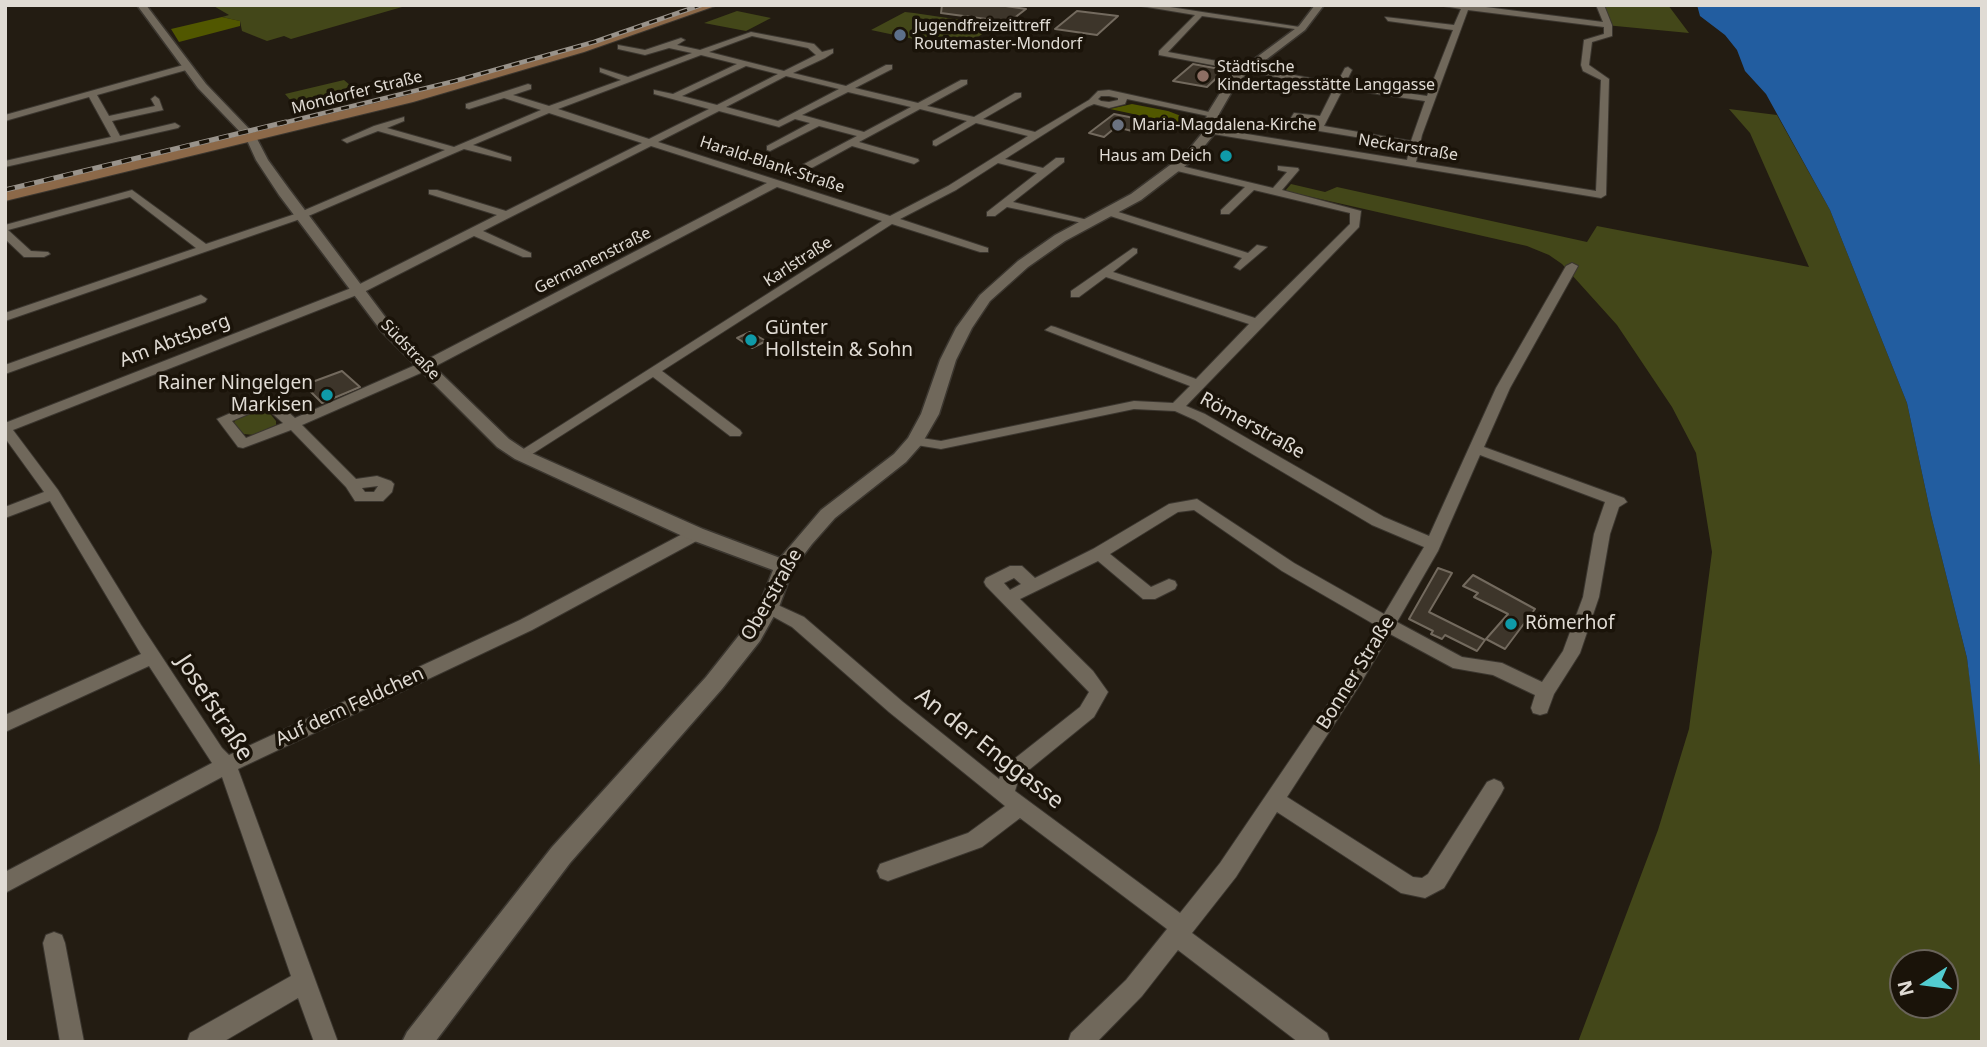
<!DOCTYPE html>
<html>
<head>
<meta charset="utf-8">
<style>
	body { margin:0 }
	#map { position:relative; width:1987px; height:1047px; overflow:hidden; background:#231c12; font-family:"Noto Sans",sans-serif }
	canvas { display:block }
	.frame { position:absolute; inset:0; border:7px solid #e0dbd4; pointer-events:none }
	.north { position:absolute; left:1889px; top:949px; width:70px; height:70px; box-sizing:border-box; background:#1a1309; border:2px solid #69635a; border-radius:50%; rotate:257deg; font-size:19px; font-weight:700; line-height:28px; text-align:center; color:#e0dbd4 }
	.north::after { content:''; display:block; margin:auto; width:24px; height:32px; background:#52ccd0; clip-path:polygon(50% 0,100% 100%,50% 72%,0 100%) }
</style>
</head>
<body>
<div id="map">
<canvas width="1987" height="1047"></canvas>
<div class="frame"></div>
<div class="north">N</div>
</div>
<script>
const context = document.querySelector('canvas').getContext('2d');
context.lineJoin = 'round';
function fill(path, color) { context.fillStyle = color; context.fill(path, 'evenodd'); }
const poly = rows => new Path2D(rows.map(r => 'M' + r).join(''));
function stroke(path, color, width, dash) { context.strokeStyle = color; context.lineWidth = width; context.lineCap = dash ? 'butt' : 'round'; context.setLineDash(dash || []); context.stroke(path); }
function label(font, color, halo, rows, align = 'center') {
  context.font = font + ' "Noto Sans",sans-serif'; context.lineWidth = 7; context.setLineDash([]); context.textBaseline = 'middle'; context.strokeStyle = halo; context.fillStyle = color; for (const [text, x, y, turn = 0] of rows) {
    context.save(); context.translate(x, y); context.rotate((+turn || 0) * Math.PI / 180); context.textAlign = isNaN(turn) ? turn : align; if (halo) context.strokeText(text, 0, 0); context.fillText(text, 0, 0); context.restore();
  }
}
fill(poly([
	[212,5,409,5,291,39,284,36,267,41,242,31,240,21,222,17,229,15],
	[1599,5,1668,5,1689,33,1605,25],
	[737,11,771,18,746,31,704,23],
	[905,12,914,13,995,25,961,49,871,30],
	[344,80,365,98,302,114,285,94],
	[1729,109,1777,115,1830,210,1907,403,1931,515,1967,658,1982,769,1982,1042,1578,1042,1658,830,1689,729,1712,552,1696,453,1672,407,1617,325,1562,264,1549,255,1527,246,1285,191,1291,184,1325,192,1337,187,1587,242,1597,226,1809,267,1750,133],
	[1903,963,1945,963,1945,1005,1903,1005],
	[257,409,267,410,276,421,276,425,254,435,244,434,233,424,236,419]
]), '#434719');
fill(poly([
	[222,17,240,21,240,26,179,42,171,29],
	[1132,104,1168,111,1194,121,1198,128,1110,109]
]), '#515700');
fill(poly([
	[1697,5,1982,5,1982,782,1967,658,1931,515,1907,403,1830,210,1766,94,1745,71,1737,50,1725,35,1700,16]
]), '#225da0');
const building = poly([
	[942,5,999,5,1026,9,1009,22,941,13,942,5],
	[1077,11,1118,16,1097,35,1055,29,1077,11],
	[1193,64,1225,70,1207,87,1173,81,1193,64],
	[1114,114,1129,117,1146,120,1132,131,1116,127,1104,137,1089,133,1114,114],
	[750,332,766,341,752,348,737,338,750,332],
	[342,371,360,387,322,403,304,385,342,371],
	[1438,568,1452,573,1429,612,1485,640,1477,651,1445,635,1442,639,1431,634,1433,631,1409,619,1438,568],
	[1473,575,1535,609,1505,649,1486,639,1508,614,1474,597,1478,593,1463,586,1473,575]
]);
fill(building, '#3d352a');
stroke(building, '#736a5e', 2);
const minor = poly([
	[1135,5,1157,5,1306,28,1302,30,1202,16,1168,52,1337,83,1345,68,1348,67,1352,70,1345,84,1427,96,1453,30,1388,21,1385,17,1454,25,1461,9,1438,5,1470,5,1603,22,1596,5,1604,5,1612,25,1612,36,1592,42,1589,65,1609,79,1606,195,1601,198,1207,133,1205,131,1210,128,1407,160,1410,146,1289,126,1287,124,1294,113,1320,116,1334,88,1159,55,1159,51,1195,15,1135,5],
	[1468,10,1604,27,1604,34,1584,40,1581,65,1583,71,1601,80,1596,191,1416,162,1422,135,1468,10],
	[1343,89,1425,101,1411,141,1324,126,1343,89],
	[1300,118,1317,121,1315,125,1298,122,1300,118],
	[751,32,814,44,822,52,833,49,833,53,825,58,793,73,846,86,886,65,892,65,892,69,855,88,918,103,961,80,967,80,967,84,927,106,974,117,1015,93,1021,93,1021,97,983,119,1035,132,1089,100,1098,91,1109,90,1218,114,1213,117,1127,99,1125,104,1109,108,1094,104,1087,107,1005,159,1043,168,1056,158,1064,158,1064,162,1013,202,1092,221,1092,225,1007,207,995,216,987,216,987,212,1037,173,998,163,956,190,900,219,988,248,988,252,980,252,892,224,662,371,740,430,742,433,740,436,730,436,653,377,526,458,521,460,514,455,882,221,777,187,430,369,302,425,356,479,377,476,391,481,394,484,392,492,383,501,355,501,346,487,291,430,243,448,238,447,217,419,267,397,272,398,295,418,420,363,767,183,651,146,483,231,531,253,531,257,523,257,474,236,362,293,13,430,58,490,141,625,222,748,229,755,520,620,690,530,702,530,704,534,702,538,532,630,238,769,338,1042,314,1042,298,998,223,1042,187,1042,190,1033,291,976,222,777,5,893,5,872,212,763,149,666,5,732,5,715,141,654,50,501,5,518,5,507,44,492,5,438,5,423,354,287,497,215,429,194,429,190,437,190,506,211,642,143,549,113,473,145,511,157,511,161,464,149,306,217,5,321,5,313,196,248,130,197,8,230,31,251,48,252,50,254,44,257,24,257,5,239,5,225,132,190,206,244,298,213,445,150,378,131,347,143,342,140,374,126,404,117,404,121,387,128,454,147,541,110,504,98,469,109,466,108,466,104,528,84,531,85,531,89,513,95,549,106,621,80,600,72,600,68,628,77,692,53,669,48,645,55,618,49,618,45,645,50,681,38,685,40,677,45,700,50,751,32],
	[752,36,808,48,816,55,784,71,709,52,752,36],
	[701,55,737,64,673,94,654,90,654,94,709,109,649,139,558,109,701,55],
	[746,66,778,74,717,105,682,96,746,66],
	[786,76,839,89,778,121,726,107,786,76],
	[848,92,911,107,864,132,802,115,848,92],
	[1101,96,1109,96,1118,98,1118,100,1109,102,1101,101,1098,99,1101,96],
	[920,109,967,121,933,141,933,145,936,146,976,123,1028,136,948,186,890,216,658,142,719,111,779,127,795,119,810,123,767,146,767,150,770,151,819,126,857,136,789,172,789,176,797,176,852,146,914,164,919,161,918,159,859,142,920,109],
	[265,407,283,423,246,438,232,421,265,407],
	[378,486,374,492,365,492,362,488,378,486],
	[187,64,191,67,190,69,97,95,109,116,155,106,151,99,155,96,159,99,163,110,112,121,120,136,175,123,180,126,178,128,5,167,5,161,111,137,89,97,5,121,5,115,187,64],
	[1177,165,1273,188,1287,172,1278,170,1278,166,1298,168,1299,170,1282,190,1361,211,1359,227,1186,406,1205,414,1384,517,1429,536,1496,388,1566,266,1572,263,1578,266,1510,388,1484,447,1624,498,1627,502,1619,507,1610,534,1599,597,1580,653,1554,694,1547,713,1540,715,1533,713,1531,708,1535,695,1493,675,1453,668,1390,634,1359,686,1287,797,1413,877,1422,878,1428,874,1487,782,1494,779,1501,782,1504,788,1501,794,1444,888,1425,898,1401,893,1277,812,1236,877,1192,933,1327,1033,1330,1042,1298,1042,1178,950,1142,996,1097,1042,1068,1042,1071,1033,1126,980,1167,929,1020,818,982,847,888,881,880,878,877,871,880,864,968,833,1005,806,889,712,792,627,763,611,760,607,763,603,769,601,804,617,903,702,999,779,1004,767,1080,707,1089,692,986,586,984,582,986,578,1010,566,1022,566,1035,578,1093,549,1169,504,1197,499,1294,563,1384,614,1424,547,1372,525,1195,420,1175,411,1134,409,941,449,910,444,908,441,915,437,941,441,1134,401,1173,403,1190,386,1045,330,1051,326,1055,327,1196,379,1249,324,1106,277,1079,297,1071,297,1071,291,1133,248,1137,249,1137,253,1113,272,1255,318,1350,224,1350,213,1254,190,1229,214,1221,214,1221,210,1245,187,1173,170,1173,166,1177,165],
	[1480,455,1605,502,1594,534,1583,597,1563,651,1542,682,1502,663,1462,657,1397,622,1438,551,1480,455],
	[1194,510,1282,571,1377,626,1347,676,1220,863,1180,913,1015,791,1019,778,1094,717,1108,692,1093,671,1020,599,1098,561,1143,599,1155,599,1175,589,1177,585,1175,581,1169,579,1151,587,1110,554,1178,512,1194,510],
	[1014,578,1021,584,1010,590,1004,583,1014,578],
	[1104,210,1112,210,1248,253,1257,245,1267,247,1240,270,1234,267,1242,258,1104,214,1104,210],
	[201,295,207,299,205,302,5,374,5,365,201,295],
	[54,932,62,935,65,943,84,1042,60,1042,43,943,46,935,54,932]
]);
const tertiary = poly([
	[137,5,146,5,206,84,255,135,268,160,289,189,392,326,509,439,527,451,703,529,780,558,821,510,894,454,908,438,921,414,940,360,956,328,980,295,1018,261,1055,235,1131,194,1185,154,1204,131,1207,114,1230,77,1299,26,1315,5,1324,5,1305,30,1238,81,1219,114,1216,132,1193,160,1141,200,1065,241,1028,267,990,301,972,328,956,360,939,414,921,445,906,462,835,518,812,544,793,569,779,607,760,641,722,689,570,863,435,1042,402,1042,407,1032,552,847,706,677,744,629,759,606,773,570,689,539,515,459,497,447,382,332,279,195,256,160,246,138,198,88,137,5]
]);
const secondary = poly([
	[702,5,718,5,584,52,413,102,5,201,5,192,404,96,576,48,702,5]
]);
stroke(minor, '#3b362f', 2);
stroke(tertiary, '#3b362f', 3);
stroke(secondary, '#3b362f', 2);
fill(minor, '#70685b');
fill(tertiary, '#70685b');
fill(secondary, '#8c6949');
const railFar1 = poly([
	[279,124,455,81,594,42,701,5]
]);
const rail = poly([
	[5,190,286,122]
]);
stroke(railFar1, '#99938b', 4.5);
stroke(rail, '#99938b', 5);
stroke(railFar1, '#1a1309', 2.5, [8]);
stroke(rail, '#1a1309', 3.5, [10]);
for (const [x, y, r, color] of [
	[900,35,7,"#5c6f8a"],
	[1203,76,7,"#8d6e63"],
	[1118,125,7,"#6b7280"],
	[1226,156,7,"#0f9aa8"],
	[751,340,7,"#0f9aa8"],
	[327,395,7,"#0f9aa8"],
	[1511,624,7,"#0f9aa8"]
]) { const dot = new Path2D(); dot.arc(x, y, r, 0, 2 * Math.PI); context.fillStyle = color; context.fill(dot); stroke(dot, '#1a1309', 2.5); }
label('16px', '#e0dbd4', '#1a1309', [
	["Jugendfreizeittreff",914,26],
	["Routemaster-Mondorf",914,44],
	["Städtische",1217,67],
	["Kindertagesstätte Langgasse",1217,85],
	["Maria-Magdalena-Kirche",1132,125],
	["Haus am Deich",1212,156,"right"]
], 'left');
label('16px', '#e0dbd4', '#1a1309', [
	["Mondorfer Straße",357,93,-14],
	["Neckarstraße",1408,148,9],
	["Harald-Blank-Straße",772,165,18],
	["Germanenstraße",593,261,-27],
	["Karlstraße",798,262,-33],
	["Südstraße",410,350,46]
]);
label('19px', '#e0dbd4', '#1a1309', [
	["Günter",765,329],
	["Hollstein & Sohn",765,351],
	["Rainer Ningelgen",313,384,"right"],
	["Markisen",313,406,"right"],
	["Römerhof",1525,624]
], 'left');
label('19px', '#e0dbd4', '#1a1309', [
	["Am Abtsberg",175,341,-21],
	["Römerstraße",1252,426,29],
	["Oberstraße",772,595,-60],
	["Bonner Straße",1356,673,-58],
	["Auf dem Feldchen",350,707,-25]
]);
label('23px', '#e0dbd4', '#1a1309', [
	["Josefstraße",214,708,57],
	["An der Enggasse",989,749,38]
]);
</script>
</body>
</html>
